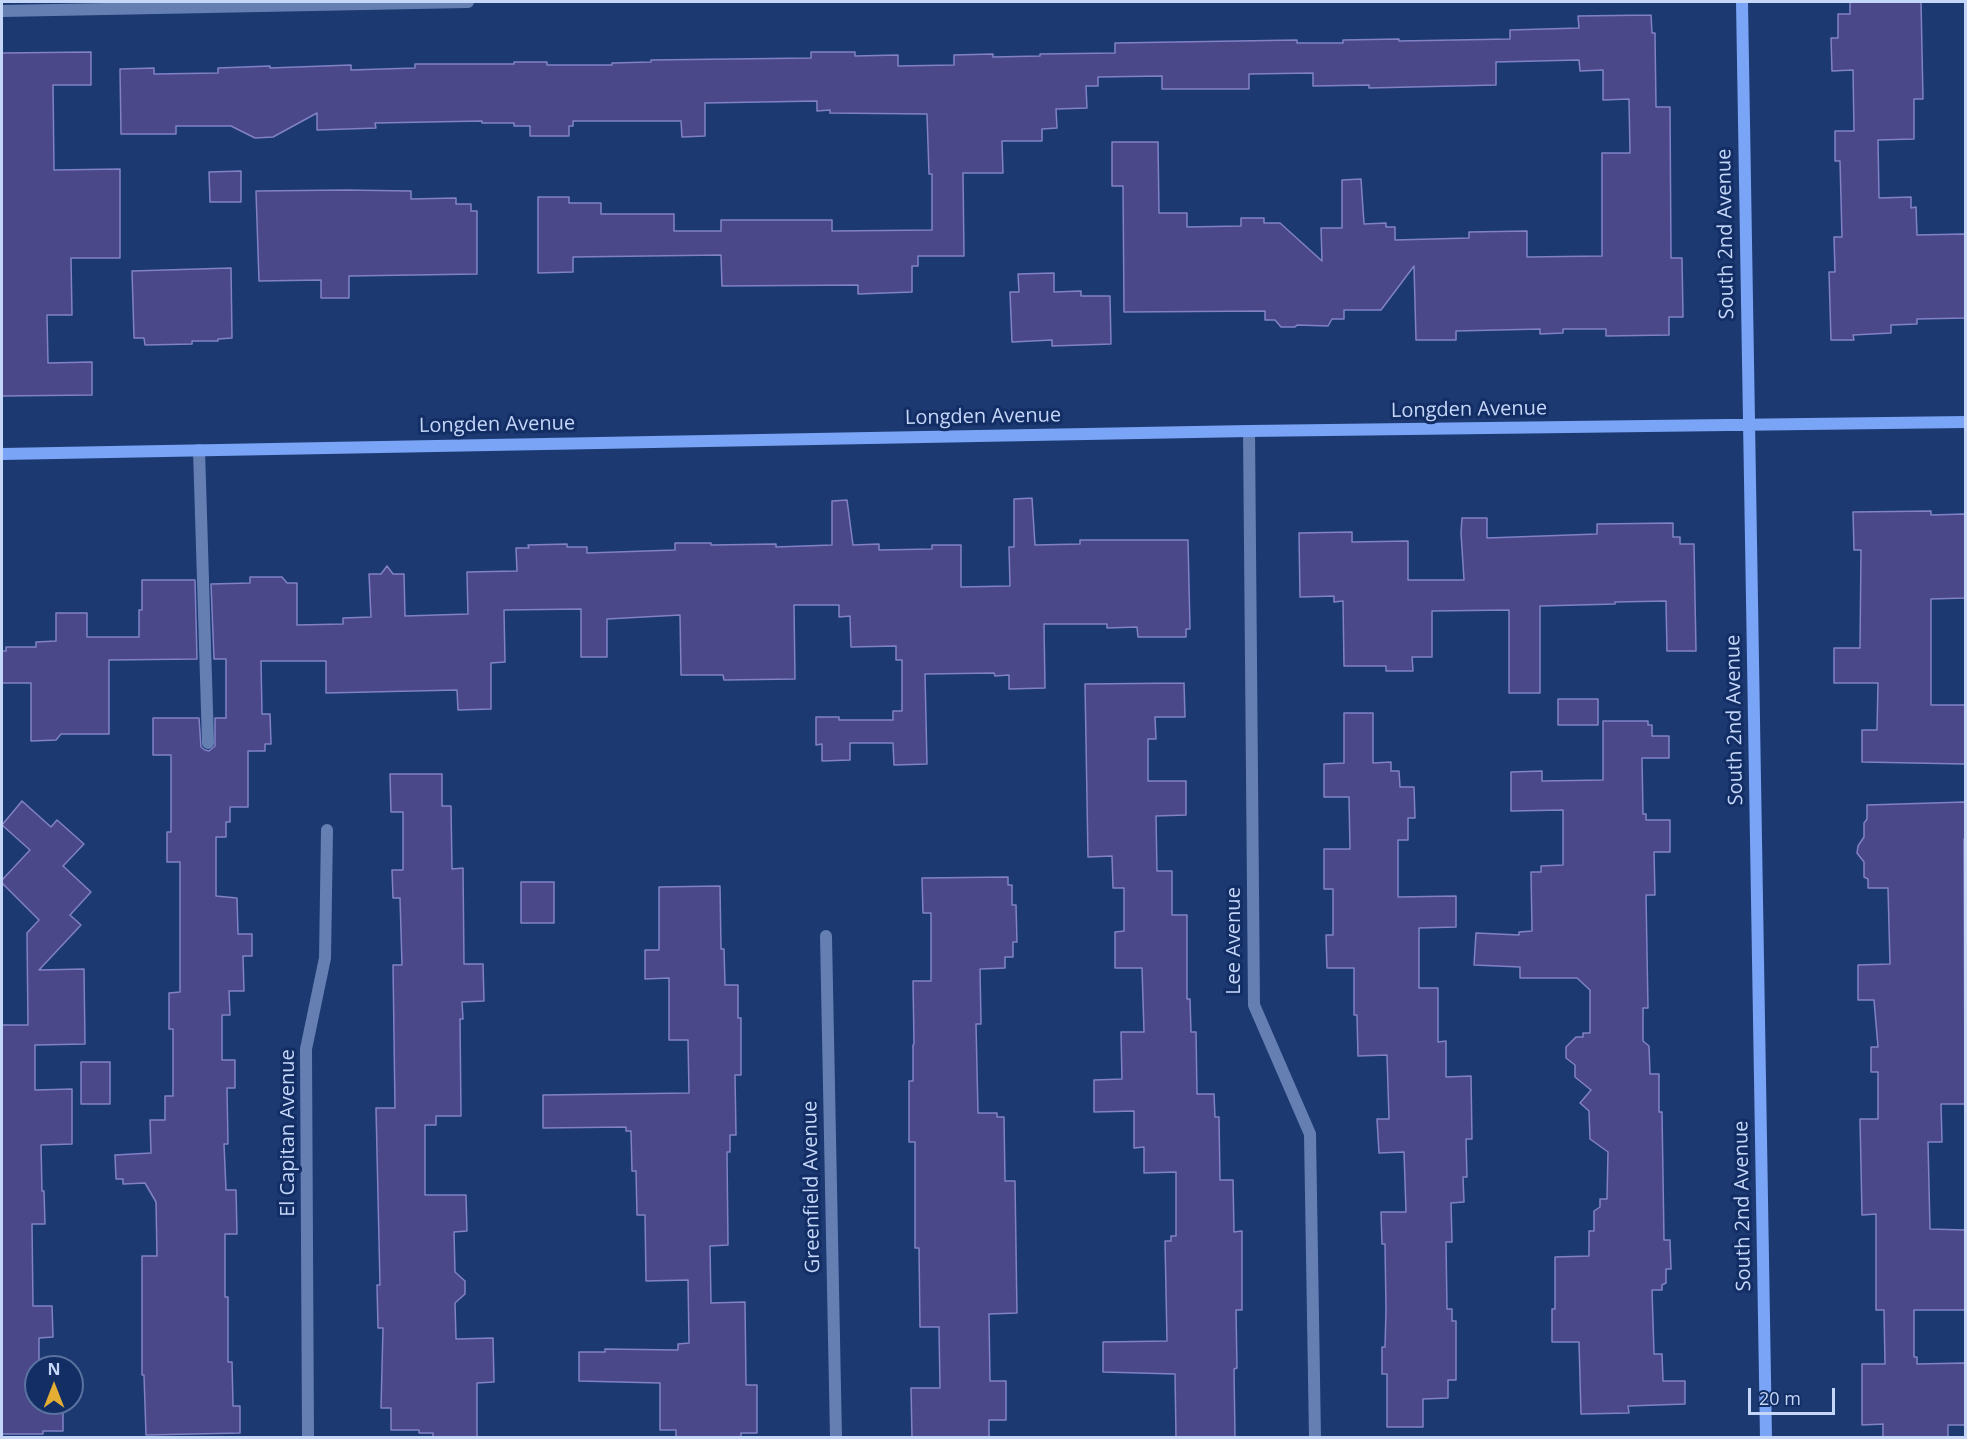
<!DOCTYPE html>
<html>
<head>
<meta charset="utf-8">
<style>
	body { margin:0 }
	#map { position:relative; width:1967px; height:1439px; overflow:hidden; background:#1d3971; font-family:"Open Sans",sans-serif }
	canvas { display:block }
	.frame { position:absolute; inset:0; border:3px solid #c5d7f9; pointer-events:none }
	.north { position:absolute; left:24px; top:1355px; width:60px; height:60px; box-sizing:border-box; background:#132e65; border:2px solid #5a72a0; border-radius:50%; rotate:0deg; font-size:16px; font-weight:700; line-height:24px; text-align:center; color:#c5d7f9 }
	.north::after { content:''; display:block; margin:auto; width:21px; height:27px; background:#e4ae35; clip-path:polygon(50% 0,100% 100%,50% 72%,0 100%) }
	.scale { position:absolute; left:1748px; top:1388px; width:87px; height:27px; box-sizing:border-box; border:3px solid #c5d7f9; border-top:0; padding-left:8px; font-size:18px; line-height:21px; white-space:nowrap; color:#c5d7f9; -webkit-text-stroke:4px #132e65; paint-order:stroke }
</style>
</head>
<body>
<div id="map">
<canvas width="1967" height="1439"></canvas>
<div class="frame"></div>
<div class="north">N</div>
<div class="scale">20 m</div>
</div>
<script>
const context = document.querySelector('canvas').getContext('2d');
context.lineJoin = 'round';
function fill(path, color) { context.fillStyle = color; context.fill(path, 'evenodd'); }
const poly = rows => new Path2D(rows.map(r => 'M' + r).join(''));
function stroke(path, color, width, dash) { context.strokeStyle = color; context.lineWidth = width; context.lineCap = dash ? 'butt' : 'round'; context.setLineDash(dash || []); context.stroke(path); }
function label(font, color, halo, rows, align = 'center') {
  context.font = font + ' "Open Sans",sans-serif'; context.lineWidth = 6; context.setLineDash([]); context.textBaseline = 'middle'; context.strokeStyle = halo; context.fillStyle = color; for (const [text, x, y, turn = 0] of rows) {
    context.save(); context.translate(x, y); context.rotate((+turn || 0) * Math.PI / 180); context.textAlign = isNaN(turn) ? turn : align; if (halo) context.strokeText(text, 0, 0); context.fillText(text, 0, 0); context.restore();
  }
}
const building = poly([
	[1850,2,1921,2,1923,99,1914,99,1914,139,1878,140,1879,198,1911,197,1911,208,1916,207,1917,235,1965,234,1965,318,1917,319,1917,324,1891,325,1891,333,1853,335,1854,340,1831,340,1829,272,1835,272,1834,237,1842,237,1840,161,1835,161,1835,131,1854,131,1853,70,1832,71,1831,38,1838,38,1838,14,1850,14,1850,2],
	[1651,15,1652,33,1655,33,1656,107,1670,107,1671,258,1682,258,1683,317,1669,317,1669,335,1606,336,1606,329,1563,329,1563,333,1540,334,1540,329,1456,331,1456,340,1416,340,1414,266,1381,310,1344,310,1344,319,1332,319,1328,326,1297,325,1295,327,1281,327,1275,320,1265,320,1265,311,1124,312,1123,186,1112,186,1112,142,1158,142,1159,213,1187,213,1187,227,1241,226,1241,218,1264,218,1264,223,1280,223,1322,261,1321,228,1342,228,1342,180,1361,179,1364,224,1386,223,1386,227,1395,227,1395,240,1469,238,1469,232,1527,231,1527,257,1602,256,1602,153,1630,153,1629,99,1603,100,1603,70,1580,71,1579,60,1496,62,1496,85,1369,88,1369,85,1313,86,1313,73,1249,74,1249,89,1162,89,1162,76,1098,77,1098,86,1086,86,1087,108,1056,109,1057,128,1042,129,1042,141,1002,141,1003,173,963,173,964,256,918,256,918,266,912,266,912,292,858,294,858,285,722,286,721,255,573,257,573,272,538,273,538,197,569,197,569,203,601,203,601,214,674,214,674,231,721,231,721,220,832,220,832,231,932,230,932,174,929,174,927,114,830,113,830,110,817,111,817,101,705,103,705,136,682,137,681,121,573,121,573,126,569,126,569,136,530,136,530,126,514,126,514,123,482,123,482,121,375,123,376,128,317,130,317,113,273,137,255,138,231,126,176,126,176,134,121,134,120,69,154,68,154,74,218,73,218,68,270,66,270,68,351,65,351,70,415,68,415,64,514,64,514,62,547,62,547,65,612,65,612,63,651,62,651,60,811,58,811,52,855,52,855,56,898,55,898,66,954,65,954,55,993,54,993,57,1040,56,1040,54,1115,53,1115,43,1297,40,1297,43,1343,43,1343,40,1399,39,1399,41,1510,39,1510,30,1579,28,1578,16,1651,15],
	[91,52,91,85,53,85,54,170,120,169,120,258,71,258,72,315,47,315,48,363,92,362,92,395,2,396,2,53,91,52],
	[241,171,241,202,210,202,209,172,241,171],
	[346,190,411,191,411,199,456,198,456,204,471,204,471,211,477,211,477,274,349,276,349,298,321,298,321,280,259,281,256,191,346,190],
	[231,268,232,338,218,339,218,341,192,341,192,344,145,345,144,338,134,338,132,271,231,268],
	[1054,273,1054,292,1081,291,1081,296,1110,296,1111,344,1052,346,1052,340,1012,342,1010,292,1019,292,1018,274,1054,273],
	[1032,498,1035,545,1080,544,1080,540,1188,540,1190,629,1186,629,1186,637,1138,637,1137,627,1107,628,1107,624,1044,624,1045,688,1009,689,1009,675,995,676,994,673,925,674,927,764,894,765,893,743,850,743,850,760,822,761,822,744,816,745,816,717,839,717,839,720,893,720,893,711,902,711,902,660,896,660,896,646,851,647,850,616,839,617,839,605,794,605,795,679,724,680,723,675,681,675,680,615,607,619,607,657,581,657,581,609,504,610,505,662,491,663,491,709,458,710,457,690,326,693,326,661,261,661,262,714,270,714,271,744,265,744,265,751,248,751,248,807,230,807,230,822,226,822,226,837,216,837,216,896,237,898,238,934,252,934,252,956,243,956,244,991,229,991,230,1015,222,1015,222,1060,235,1060,235,1088,227,1088,228,1144,224,1144,226,1190,236,1190,237,1234,225,1234,225,1297,228,1297,228,1362,232,1362,233,1406,240,1406,240,1433,146,1435,144,1375,142,1375,142,1256,157,1256,156,1202,145,1183,123,1184,123,1179,116,1179,115,1155,151,1153,150,1120,165,1120,165,1096,173,1096,173,1029,169,1029,169,993,180,992,180,862,167,862,167,832,171,832,171,755,153,755,153,718,199,718,201,747,205,750,209,751,215,746,215,718,226,718,226,659,214,659,211,584,250,583,250,577,282,577,287,583,297,583,297,625,343,624,343,618,371,617,369,574,381,574,387,566,393,574,404,574,405,616,468,614,467,572,517,571,516,548,529,548,528,545,567,544,567,547,587,547,587,553,675,550,675,543,711,543,711,545,776,544,776,547,832,545,832,501,847,500,853,545,879,544,879,550,932,549,932,545,961,545,961,587,1010,586,1009,547,1014,547,1014,499,1032,498],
	[1931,511,1931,515,1965,514,1965,598,1931,599,1931,705,1965,705,1965,764,1862,762,1862,730,1877,730,1878,683,1834,683,1834,648,1860,648,1861,550,1854,550,1853,512,1931,511],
	[1462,518,1487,518,1487,538,1597,534,1597,524,1673,523,1673,537,1680,537,1680,544,1694,544,1696,651,1667,651,1666,601,1615,602,1615,604,1540,606,1540,693,1509,693,1509,610,1432,611,1432,657,1412,657,1413,671,1386,671,1386,666,1344,666,1343,601,1334,602,1334,596,1300,597,1299,533,1352,532,1352,542,1408,541,1408,580,1464,580,1461,533,1462,518],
	[142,580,195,580,197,659,109,660,109,734,61,734,56,740,31,741,31,683,2,683,2,651,6,651,6,647,36,647,36,642,56,641,56,613,87,613,87,637,139,637,139,610,142,610,142,580],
	[1184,683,1185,717,1155,717,1156,739,1148,739,1148,781,1186,781,1186,815,1156,816,1157,871,1172,871,1172,915,1187,915,1187,999,1190,999,1191,1032,1196,1032,1197,1094,1214,1094,1215,1117,1219,1117,1220,1180,1233,1180,1234,1232,1242,1231,1242,1310,1236,1310,1237,1368,1234,1369,1235,1437,1176,1437,1175,1374,1103,1372,1103,1342,1167,1341,1165,1241,1171,1241,1171,1236,1176,1236,1176,1172,1144,1173,1144,1147,1134,1148,1134,1111,1094,1112,1094,1080,1122,1079,1121,1032,1144,1032,1142,968,1115,968,1115,932,1124,931,1124,888,1113,888,1112,856,1088,857,1085,684,1184,683],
	[1558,699,1598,699,1598,725,1558,725,1558,699],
	[1344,713,1373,713,1373,763,1391,762,1391,771,1399,771,1400,787,1414,787,1415,818,1408,818,1408,840,1398,840,1398,897,1456,896,1456,927,1419,928,1419,988,1438,988,1438,1042,1446,1041,1446,1077,1471,1076,1472,1139,1466,1139,1467,1177,1463,1177,1464,1202,1451,1203,1452,1242,1446,1242,1447,1309,1452,1309,1452,1321,1456,1321,1456,1380,1448,1380,1448,1398,1423,1399,1423,1427,1387,1427,1387,1374,1382,1374,1382,1347,1385,1347,1386,1310,1385,1244,1382,1244,1381,1212,1406,1212,1404,1152,1379,1153,1377,1119,1389,1119,1387,1055,1358,1056,1357,1015,1354,1015,1354,968,1327,968,1326,935,1333,935,1333,889,1324,889,1324,849,1350,849,1349,797,1324,797,1324,764,1344,763,1344,713],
	[1603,721,1648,721,1648,725,1652,725,1652,736,1669,736,1669,758,1642,758,1643,814,1646,814,1646,820,1670,820,1670,852,1654,852,1655,895,1646,895,1648,1008,1643,1008,1643,1041,1649,1046,1650,1074,1659,1074,1659,1112,1662,1112,1664,1240,1670,1240,1671,1269,1666,1269,1666,1283,1662,1285,1662,1290,1652,1290,1654,1354,1662,1354,1663,1381,1685,1381,1685,1404,1628,1406,1629,1413,1581,1414,1579,1342,1552,1342,1552,1309,1555,1309,1555,1257,1589,1256,1589,1231,1594,1231,1594,1211,1600,1207,1600,1199,1607,1199,1608,1152,1590,1139,1589,1111,1580,1103,1591,1090,1575,1077,1575,1065,1566,1058,1566,1047,1576,1037,1583,1037,1583,1033,1590,1033,1590,990,1577,978,1520,978,1520,967,1474,965,1476,933,1519,935,1519,932,1532,931,1531,872,1541,872,1541,866,1563,865,1563,810,1511,811,1511,772,1542,771,1542,781,1603,780,1603,721],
	[390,774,442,774,442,806,451,806,452,869,463,868,464,964,483,964,484,1001,462,1002,463,1019,460,1019,461,1116,436,1116,436,1125,425,1125,425,1195,466,1195,467,1231,454,1232,455,1272,465,1281,465,1294,455,1303,456,1339,493,1338,494,1382,477,1383,477,1437,433,1437,433,1433,419,1433,419,1430,391,1430,391,1408,381,1408,383,1328,378,1328,377,1285,380,1285,376,1108,395,1108,393,965,402,965,400,898,393,898,392,870,403,870,403,812,391,812,390,774],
	[22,801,51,827,57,820,84,844,63,866,91,892,70,915,81,925,39,970,84,969,85,1044,35,1045,35,1090,72,1089,72,1144,41,1145,42,1191,44,1191,45,1224,32,1224,33,1306,52,1306,53,1337,39,1338,39,1367,36,1367,36,1403,63,1403,63,1431,43,1431,43,1434,2,1434,2,1025,28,1025,27,933,39,920,2,883,2,880,30,850,2,825,22,801],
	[1965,802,1965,839,1964,839,1965,1104,1941,1104,1942,1142,1928,1142,1930,1229,1965,1230,1965,1310,1914,1310,1914,1357,1917,1357,1917,1364,1965,1363,1965,1425,1948,1425,1948,1437,1883,1437,1883,1424,1862,1425,1862,1364,1885,1364,1884,1310,1876,1310,1876,1214,1862,1215,1860,1119,1878,1119,1878,1072,1871,1072,1871,1047,1878,1047,1874,1000,1858,1000,1858,965,1890,964,1888,888,1868,888,1868,879,1864,877,1864,862,1857,853,1858,846,1864,837,1864,823,1867,819,1867,805,1965,802],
	[1008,877,1008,885,1012,885,1012,905,1016,905,1017,942,1013,942,1013,957,1005,957,1005,968,980,969,981,1024,976,1024,978,1113,997,1113,997,1117,1004,1117,1005,1181,1015,1181,1017,1313,989,1314,990,1381,1006,1381,1006,1420,989,1420,989,1437,912,1437,911,1388,940,1388,939,1327,920,1327,919,1248,915,1248,915,1142,909,1142,909,1081,913,1081,913,1045,914,1044,913,981,931,981,931,913,923,913,922,878,1008,877],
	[521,882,554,882,554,923,521,923,521,882],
	[720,886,721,949,724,949,725,985,738,985,738,1018,741,1018,741,1075,735,1075,736,1135,730,1135,730,1152,727,1152,728,1245,710,1246,711,1303,745,1302,746,1385,757,1385,757,1433,741,1433,741,1437,676,1437,676,1430,660,1430,660,1383,579,1381,579,1352,605,1352,605,1349,678,1350,678,1344,689,1343,688,1280,646,1281,645,1215,637,1215,636,1171,632,1171,631,1131,626,1131,626,1127,543,1128,543,1095,689,1093,688,1040,669,1040,669,978,645,979,645,950,659,950,659,887,720,886],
	[81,1062,110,1062,110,1104,81,1104,81,1062]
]);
fill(building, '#4a4888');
stroke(building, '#8182c6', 1.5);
stroke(poly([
	[199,450,208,743]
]), '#657fb2', 12);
stroke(poly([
	[2,11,468,2],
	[1249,431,1254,1005,1310,1134,1315,1438],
	[826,936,836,1438],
	[308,1438,306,1049,325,958,327,830]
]), '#657fb2', 12);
stroke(poly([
	[1742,2,1766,1438],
	[2,454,1249,431,1966,422]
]), '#7aa4f5', 12);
label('20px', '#c5d7f9', '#132e65', [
	["South 2nd Avenue",1726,234,-91],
	["Longden Avenue",1469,410,-1],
	["Longden Avenue",983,417,-1],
	["Longden Avenue",497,425,-1],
	["South 2nd Avenue",1735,720,-91],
	["Lee Avenue",1234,941,-90],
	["El Capitan Avenue",288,1133,-90],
	["Greenfield Avenue",812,1187,-91],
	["South 2nd Avenue",1743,1206,-91]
]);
</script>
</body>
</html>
